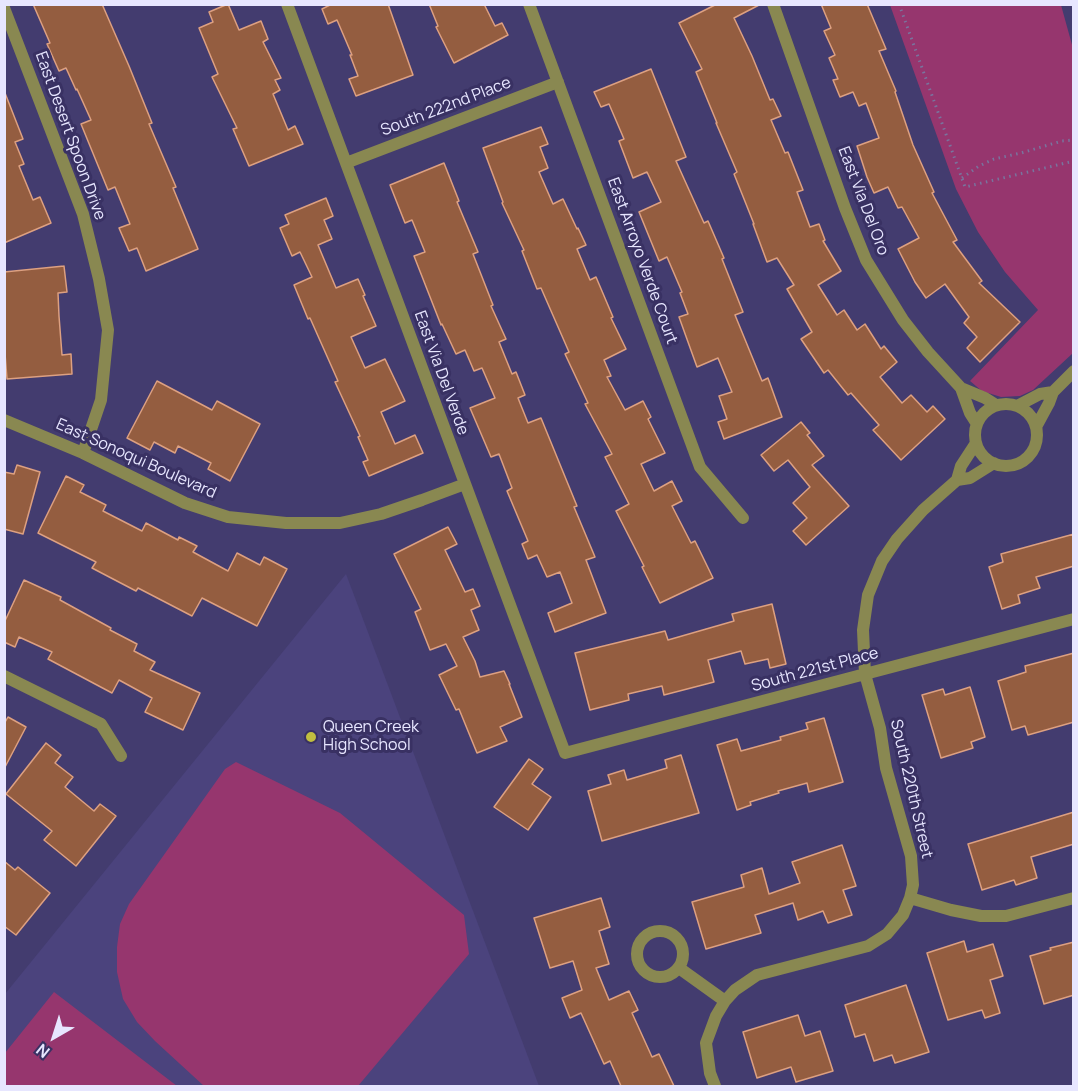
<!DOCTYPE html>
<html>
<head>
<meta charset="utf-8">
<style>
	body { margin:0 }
	#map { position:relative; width:1078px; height:1091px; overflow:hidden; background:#433c6f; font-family:Manrope,sans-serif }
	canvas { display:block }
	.frame { position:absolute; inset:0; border:6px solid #e7e6ff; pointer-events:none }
	.north { position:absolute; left:24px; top:1007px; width:60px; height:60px; -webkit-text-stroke:4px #393163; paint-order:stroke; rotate:219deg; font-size:16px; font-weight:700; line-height:24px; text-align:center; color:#e7e6ff }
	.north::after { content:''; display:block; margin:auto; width:21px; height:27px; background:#e7e6ff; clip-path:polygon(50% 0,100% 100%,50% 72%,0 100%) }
</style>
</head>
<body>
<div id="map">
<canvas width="1078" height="1091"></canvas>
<div class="frame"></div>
<div class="north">N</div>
</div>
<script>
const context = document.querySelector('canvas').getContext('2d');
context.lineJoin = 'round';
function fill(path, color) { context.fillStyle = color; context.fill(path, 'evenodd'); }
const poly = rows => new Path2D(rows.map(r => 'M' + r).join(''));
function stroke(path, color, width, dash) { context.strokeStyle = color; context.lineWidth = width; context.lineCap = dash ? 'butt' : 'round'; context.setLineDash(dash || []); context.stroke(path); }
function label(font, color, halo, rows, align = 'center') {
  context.font = font + ' Manrope,sans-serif'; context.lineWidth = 6; context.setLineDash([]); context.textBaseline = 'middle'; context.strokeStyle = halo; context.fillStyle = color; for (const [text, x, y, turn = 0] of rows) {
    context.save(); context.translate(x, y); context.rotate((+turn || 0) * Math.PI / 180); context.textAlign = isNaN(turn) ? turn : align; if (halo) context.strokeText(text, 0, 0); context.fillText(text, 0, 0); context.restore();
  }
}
fill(poly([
	[346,574,539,1086,5,1086,5,994]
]), '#4b437d');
fill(poly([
	[890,5,1061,5,1074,52,1073,353,1033,390,1020,396,1001,397,982,391,970,381,1038,310,1005,272,978,232,956,189],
	[236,762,340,813,464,915,469,954,358,1086,204,1086,155,1041,137,1022,123,999,117,972,117,947,120,924,129,904,225,769],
	[54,992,177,1086,5,1086,5,1053]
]), '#96366e');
const building = poly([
	[33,4,102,4,129,66,152,123,149,124,176,187,173,188,198,249,146,271,137,248,129,251,119,228,130,224,115,187,108,190,81,124,91,120,77,89,76,90,66,68,59,71,47,44,50,43,33,4],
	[228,4,239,30,261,21,268,39,263,42,281,78,275,80,280,90,273,94,288,130,295,126,303,144,249,166,233,129,237,128,212,77,218,74,199,28,213,22,209,12,228,4],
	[332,4,388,4,413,75,356,96,349,79,358,76,350,55,352,55,337,20,328,24,322,9,332,4],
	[429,4,484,4,495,26,502,23,508,35,454,63,436,27,438,26,429,4],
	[717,4,761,4,734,18,752,56,770,100,773,99,781,116,771,120,785,153,788,152,803,190,797,192,810,227,819,224,825,240,823,241,841,271,818,285,837,315,844,310,857,330,865,324,881,349,884,346,897,362,880,377,902,403,911,395,927,412,933,406,945,419,901,460,873,430,879,425,851,393,848,395,828,370,824,373,801,339,812,332,787,289,794,285,777,258,767,262,753,224,754,224,734,174,737,172,716,123,717,123,696,72,702,69,679,23,717,4],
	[821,4,867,4,886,49,879,51,896,91,895,92,913,145,934,192,932,193,957,240,953,242,982,281,979,283,1020,322,980,362,967,348,977,337,964,323,969,317,945,284,926,298,915,282,898,249,919,238,902,207,898,208,888,187,874,193,867,177,857,146,879,138,866,103,859,106,853,92,840,97,833,80,838,79,829,58,835,55,824,31,831,28,821,4],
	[651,69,686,157,676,161,704,223,708,221,724,258,722,259,743,312,735,315,762,381,768,378,782,417,724,439,718,422,727,419,719,396,732,392,718,358,697,367,679,317,688,314,680,293,682,292,667,257,659,261,639,212,661,202,647,172,633,178,619,141,624,139,609,104,601,107,594,92,651,69],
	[5,93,23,139,15,142,24,164,19,166,33,200,40,197,51,223,4,243,5,93],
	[541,127,548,144,540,147,548,168,539,172,553,204,563,199,577,229,578,228,586,245,577,249,590,280,596,277,613,317,611,318,626,349,604,360,611,376,607,377,625,410,643,401,651,417,648,419,665,453,641,464,654,491,672,481,682,501,672,506,691,543,695,541,713,578,660,603,642,567,644,566,616,511,629,504,605,457,612,454,585,404,588,403,565,354,569,352,541,288,537,289,522,251,524,250,502,203,503,202,483,148,541,127],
	[444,163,459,201,457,202,478,252,473,254,493,305,491,306,506,339,499,342,512,374,516,372,525,395,518,398,528,423,541,418,577,506,574,507,595,557,586,560,606,613,555,632,548,613,572,603,560,572,547,577,537,555,528,559,522,544,528,541,507,491,512,488,499,454,491,457,470,408,495,398,482,368,474,371,465,350,456,354,442,324,441,325,414,256,425,252,412,220,405,223,390,185,444,163],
	[326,198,333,216,324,220,332,239,318,245,336,288,358,279,365,295,363,296,376,326,351,337,365,368,385,359,405,401,381,412,395,444,415,435,423,453,369,476,363,462,368,460,358,437,360,436,335,382,338,381,310,318,308,319,294,285,312,277,300,252,292,256,280,228,289,224,285,215,326,198],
	[64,266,67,292,58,293,59,316,62,355,71,354,72,374,7,379,4,341,4,272,64,266],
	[157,381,212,410,217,401,260,424,230,481,208,469,211,463,178,446,175,453,154,442,150,450,127,438,157,381],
	[801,422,810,433,807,435,824,456,812,465,849,506,806,545,793,531,807,518,793,503,810,487,788,460,774,471,761,455,801,422],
	[17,465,40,472,23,534,4,529,4,472,14,474,17,465],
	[66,476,84,485,80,492,106,505,103,511,142,531,146,523,178,540,179,537,197,546,193,552,228,571,237,553,260,565,264,557,287,569,257,626,202,598,192,616,138,588,136,591,92,568,96,562,38,533,66,476],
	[448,527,457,544,445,550,465,592,473,589,480,606,471,610,479,630,463,637,475,661,480,677,504,671,510,684,509,684,522,717,500,727,507,741,477,753,459,709,456,710,439,675,457,666,446,644,430,650,415,612,421,609,394,554,448,527],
	[1074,534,1074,566,1036,577,1040,588,1018,595,1020,603,1002,609,989,567,1003,562,1001,554,1074,534],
	[24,580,61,597,60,600,111,628,110,630,137,644,134,651,155,662,150,670,200,693,183,730,145,712,152,698,119,680,112,693,48,659,52,652,19,637,15,647,4,642,4,623,24,580],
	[772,604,786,664,770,668,768,659,745,664,741,651,708,660,714,682,664,695,662,686,628,694,629,700,590,710,575,653,665,631,668,640,734,621,732,614,772,604],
	[1074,653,1074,722,1028,735,1025,726,1012,730,998,681,1026,672,1025,666,1074,653],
	[970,687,985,737,971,742,973,748,941,758,922,695,943,689,945,695,970,687],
	[8,717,26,727,4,769,4,724,8,717],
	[824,718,843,782,809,792,807,783,778,791,779,793,750,802,751,805,737,810,717,745,737,739,741,751,781,740,780,737,808,729,806,723,824,718],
	[46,743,61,755,55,763,73,777,65,787,94,811,100,804,116,816,76,866,44,840,52,831,6,794,46,743],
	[681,755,699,813,602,841,588,791,611,784,608,775,624,770,627,780,667,768,665,760,681,755],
	[529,759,543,769,532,784,551,797,528,830,494,807,529,759],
	[1074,812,1074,844,1031,857,1037,878,1016,885,1014,880,982,890,968,844,1074,812],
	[842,845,856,886,843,890,852,915,828,923,823,911,798,920,793,903,755,915,761,933,706,949,692,902,744,887,741,875,762,868,769,894,800,883,792,862,842,845],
	[4,861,15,870,18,867,50,893,16,935,4,926,4,861],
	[601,898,610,927,599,931,609,964,596,968,609,1000,629,991,638,1010,632,1013,652,1057,659,1054,674,1086,621,1086,610,1061,604,1064,581,1013,570,1018,562,998,582,990,573,961,550,968,534,918,601,898],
	[964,941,967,952,993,944,1003,976,990,980,1000,1013,985,1018,982,1010,948,1020,927,953,964,941],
	[1074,942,1074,995,1044,1004,1030,956,1051,950,1050,948,1074,942],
	[906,985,929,1052,895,1063,892,1055,874,1061,865,1034,855,1037,845,1005,906,985],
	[798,1015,805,1036,820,1031,833,1071,796,1082,791,1067,757,1078,743,1032,798,1015]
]);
fill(building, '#945d40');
stroke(building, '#dda081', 1.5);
stroke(poly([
	[899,4,965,187,1074,161],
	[962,178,979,166,994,159,1021,153,1062,141,1074,140]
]), '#79749e', 3, [1.5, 4.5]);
stroke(poly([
	[287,4,565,753,1074,619],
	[529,4,700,467,743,518],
	[773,4,845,208,866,260,903,320,928,352,961,388,970,413,977,424],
	[4,8,83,214,99,279,108,330,101,400,83,453],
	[346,163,558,82],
	[961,388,985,398,996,405],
	'975 435a31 31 0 1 1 62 0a31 31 0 1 1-62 0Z',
	[1017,406,1040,394,1053,392],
	[4,420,83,453,185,503,228,517,286,523,340,523,381,514,422,500,465,484],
	[1036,427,1049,403,1053,392,1074,371],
	[957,480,961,466,976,443],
	[4,676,101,724,121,756],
	[910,898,951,910,981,916,1006,916,1074,898],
	'637 954a23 23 0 1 1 46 0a23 23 0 1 1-46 0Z',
	[679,968,725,1001],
	[715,1086,710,1073,706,1043,716,1016,725,1001,735,990,757,975,868,946,887,934,903,915,910,898,913,885,911,856,886,768,880,728,865,674,863,630,868,595,882,561,897,539,923,510,957,480,970,478,994,463]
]), '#898851', 12);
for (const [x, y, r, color] of [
	[311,737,6,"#c1be40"]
]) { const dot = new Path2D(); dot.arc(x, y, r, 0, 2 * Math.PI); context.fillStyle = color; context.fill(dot); stroke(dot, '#393163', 2); }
label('16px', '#e7e6ff', '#393163', [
	["South 222nd Place",446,107,-21],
	["East Desert Spoon Drive",70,136,70],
	["East Via Del Oro",863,201,69],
	["East Arroyo Verde Court",642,261,70],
	["East Via Del Verde",441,373,70],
	["East Sonoqui Boulevard",136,459,24],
	["South 221st Place",815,670,-15],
	["South 220th Street",911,789,77]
]);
label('16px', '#e7e6ff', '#393163', [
	["Queen Creek",323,728],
	["High School",323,746]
], 'left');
</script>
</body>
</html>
